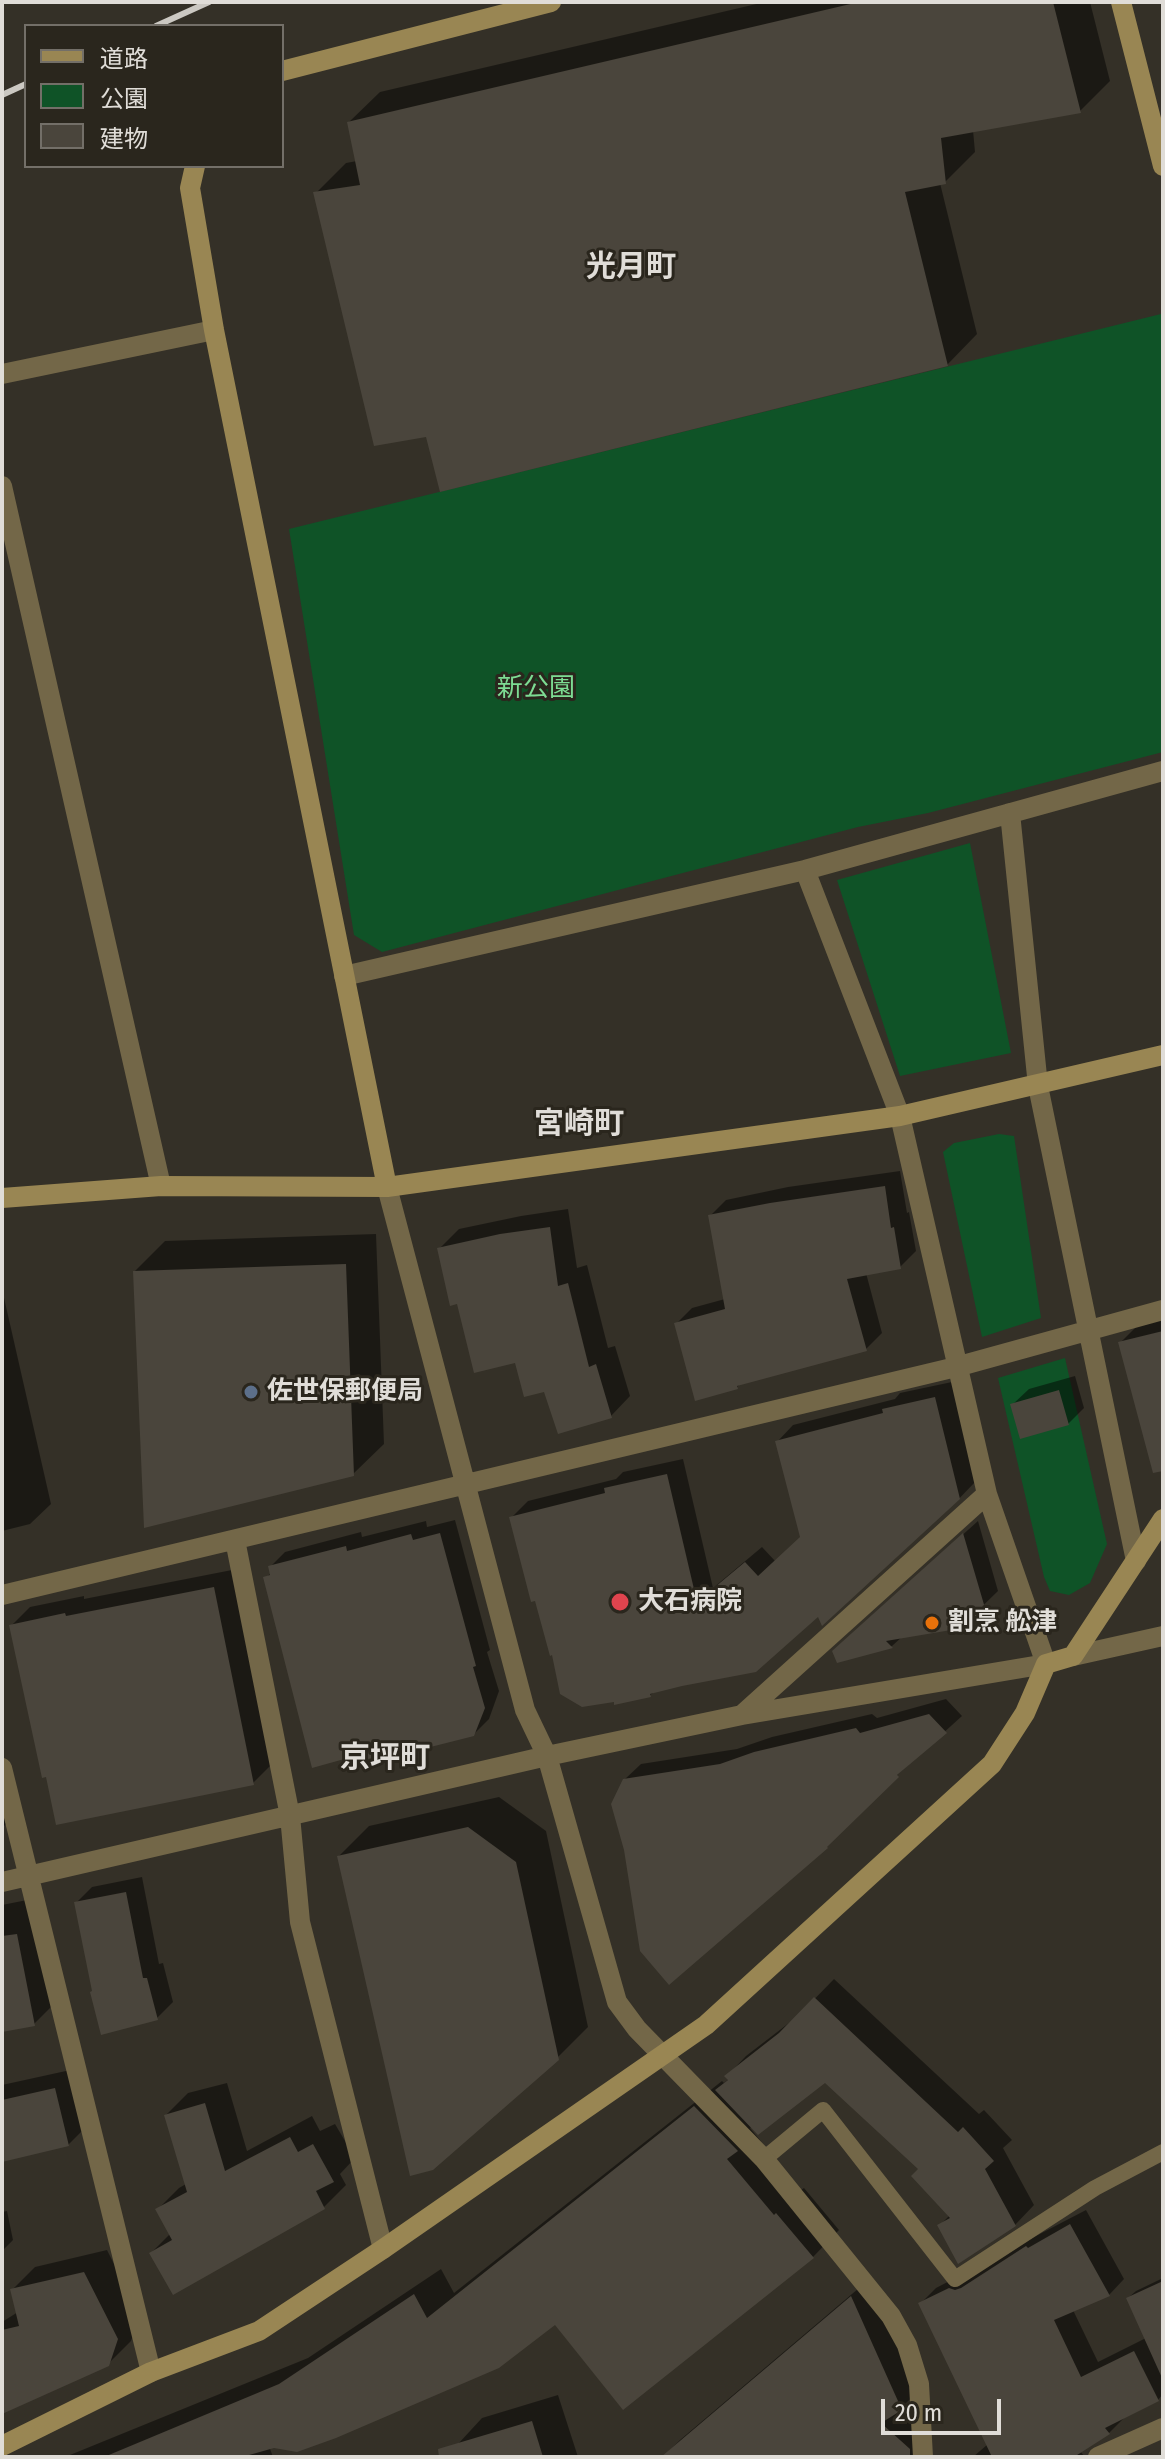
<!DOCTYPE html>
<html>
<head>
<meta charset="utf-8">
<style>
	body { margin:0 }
	#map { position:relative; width:1165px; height:2459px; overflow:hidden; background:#343027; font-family:"Fira Sans Condensed","Noto Sans JP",sans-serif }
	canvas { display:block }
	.frame { position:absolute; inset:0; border:4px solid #e0ddd8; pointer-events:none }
	.legend { position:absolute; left:24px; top:24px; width:260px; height:144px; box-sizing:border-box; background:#2a261d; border:2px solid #736f68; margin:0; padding:10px 14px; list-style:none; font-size:24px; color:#e0ddd8 }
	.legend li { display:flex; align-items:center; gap:16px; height:40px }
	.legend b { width:40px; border:2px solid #736f68 }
	.scale { position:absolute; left:881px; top:2399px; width:120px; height:36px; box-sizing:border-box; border:4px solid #e0ddd8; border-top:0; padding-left:10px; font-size:24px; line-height:28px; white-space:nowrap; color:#e0ddd8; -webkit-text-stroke:6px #2a261d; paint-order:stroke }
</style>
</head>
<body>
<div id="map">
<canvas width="1165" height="2459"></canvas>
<div class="frame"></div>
<ul class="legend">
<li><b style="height:10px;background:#998653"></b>道路</li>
<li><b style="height:22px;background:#0f5327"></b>公園</li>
<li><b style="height:22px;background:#4a453c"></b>建物</li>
</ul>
<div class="scale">20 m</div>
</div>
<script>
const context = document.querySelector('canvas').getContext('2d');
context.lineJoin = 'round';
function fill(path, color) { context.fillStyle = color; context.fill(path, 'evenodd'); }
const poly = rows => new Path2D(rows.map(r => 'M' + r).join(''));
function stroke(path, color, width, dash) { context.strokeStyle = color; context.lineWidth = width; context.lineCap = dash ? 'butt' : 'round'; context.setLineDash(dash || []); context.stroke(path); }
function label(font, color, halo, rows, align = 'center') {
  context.font = font + ' "Fira Sans Condensed","Noto Sans JP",sans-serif'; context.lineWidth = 6; context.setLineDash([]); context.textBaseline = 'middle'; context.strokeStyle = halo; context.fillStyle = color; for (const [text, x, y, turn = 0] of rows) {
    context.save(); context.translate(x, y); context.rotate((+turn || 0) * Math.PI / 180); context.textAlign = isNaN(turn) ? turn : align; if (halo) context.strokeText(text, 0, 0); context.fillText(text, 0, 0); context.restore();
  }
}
fill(poly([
	[1161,314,1163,323,1163,752,928,813,858,827,382,952,354,935,289,529],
	[970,843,1011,1053,900,1076,837,880],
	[999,1134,1014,1136,1041,1318,982,1337,943,1152,954,1143],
	[1065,1358,1107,1544,1090,1583,1069,1595,1050,1591,1044,1577,998,1378]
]), '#0f5327');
fill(poly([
	[765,2,1090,2,1110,81,1080,111,973,130,975,152,945,182,940,183,977,334,947,365,427,435,316,193,346,163,357,161,349,122,380,92],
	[900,1171,907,1213,909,1212,916,1251,900,1267,866,1273,882,1333,866,1349,741,1383,737,1387,676,1324,692,1308,725,1299,710,1216,726,1200,788,1187],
	[568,1209,577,1268,587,1265,608,1348,615,1346,630,1396,611,1416,546,1389,516,1361,458,1302,440,1248,459,1229,521,1216],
	[376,1234,384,1444,353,1474,135,1271,165,1241],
	[2,1289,51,1504,30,1524,2,1531],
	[1163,1319,1163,1396,1120,1343,1136,1327],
	[1075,1376,1084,1408,1068,1424,1012,1405,1029,1389],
	[952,1382,976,1481,954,1504,650,1695,554,1653,511,1518,528,1501,616,1479,623,1472,683,1459,713,1588,762,1547,776,1562,802,1537,777,1442,793,1425,895,1399,900,1393],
	[455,1520,490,1650,487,1652,499,1691,489,1719,473,1735,266,1578,272,1572,270,1567,285,1552,361,1532,362,1537,426,1521,427,1527],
	[978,1521,998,1591,962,1626,903,1636,892,1646,838,1661,849,1637],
	[232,1570,272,1764,253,1783,48,1775,11,1626,30,1607,84,1596,84,1599],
	[946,1699,962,1716,897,1775,624,1780,641,1764,737,1749,772,1737,872,1714,877,1718],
	[2,1797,7,1823,2,1828],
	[499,1797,546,1831,588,2027,557,2058,339,1856,369,1826],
	[142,1877,159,1964,163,1963,173,2002,157,2018,76,1903,92,1887],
	[32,1899,54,2004,34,2024,2,2030,2,1905],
	[834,1979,979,2114,984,2110,1012,2140,1003,2148,1034,2205,1015,2225,940,2225,950,2215,921,2169,825,2080,750,2128,801,2190,804,2188,839,2230,813,2257,555,2322,269,2446,273,2457,65,2457,308,2358,441,2269,454,2293,722,2081,724,2083,729,2079,727,2076,746,2056,798,2016],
	[75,2069,88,2125,68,2145,2,2159,2,2085],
	[227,2083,247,2151,312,2116,320,2131,335,2124,355,2158,340,2174,346,2185,324,2207,173,2292,151,2253,170,2234,157,2210,179,2188,186,2184,166,2115,188,2093],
	[1086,2210,1124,2279,1109,2295,1073,2310,1098,2362,1150,2336,1163,2362,1163,2394,1158,2400,1125,2417,1109,2433,1080,2451,1085,2457,973,2457,988,2444,920,2304,936,2288],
	[7,2211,13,2240,2,2251,2,2212],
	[107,2250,140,2316,131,2341,108,2364,2,2412,2,2322,18,2312,13,2289,35,2267],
	[872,2277,922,2388,904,2405,928,2427,920,2457,663,2457,680,2440],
	[1163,2278,1163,2320,1128,2298,1136,2291],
	[558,2395,578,2457,446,2457,482,2418]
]), '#0007');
fill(poly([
	[859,2,1053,2,1081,113,941,138,946,184,905,192,948,366,440,492,426,437,374,446,313,192,360,185,347,122],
	[885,1186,891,1228,894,1227,901,1269,847,1279,867,1351,737,1386,738,1389,695,1401,674,1323,725,1309,708,1215,770,1203],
	[550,1227,558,1286,568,1283,589,1367,596,1364,612,1418,558,1434,544,1392,524,1397,515,1363,474,1373,457,1304,450,1306,437,1248,500,1234],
	[346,1264,354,1476,144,1528,133,1271],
	[1163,1331,1163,1471,1153,1473,1118,1342],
	[1059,1390,1069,1425,1020,1439,1010,1404],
	[935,1397,960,1499,822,1626,818,1617,756,1672,682,1686,650,1694,651,1697,614,1705,614,1702,582,1707,560,1694,552,1655,550,1656,535,1601,531,1602,509,1517,605,1493,604,1488,667,1474,697,1602,745,1562,758,1576,800,1537,775,1441,883,1413,882,1409],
	[440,1533,476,1666,473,1667,485,1708,474,1736,387,1758,386,1754,350,1764,348,1758,312,1768,263,1577,270,1575,268,1566,346,1546,347,1551,411,1534,413,1540],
	[963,1533,985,1608,963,1628,886,1641,893,1648,837,1663,832,1651],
	[214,1587,254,1785,56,1825,46,1777,42,1778,9,1625,65,1613,66,1616],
	[929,1714,947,1733,897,1775,899,1777,827,1847,828,1848,669,1985,640,1951,624,1850,611,1804,623,1779,720,1764,754,1752,856,1728,860,1733],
	[468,1827,516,1862,559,2060,433,2170,410,2176,337,1856],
	[126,1892,143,1978,147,1978,158,2020,101,2035,90,1992,92,1991,74,1902],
	[17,1934,35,2026,2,2032,2,1936],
	[814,1997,958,2132,963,2127,994,2161,985,2169,1016,2226,958,2264,937,2225,950,2218,911,2176,918,2169,825,2083,758,2135,715,2090,728,2080,724,2076,779,2033],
	[55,2088,69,2146,2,2162,2,2100],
	[205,2103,225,2171,290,2137,298,2152,313,2144,334,2182,316,2191,325,2209,173,2295,149,2253,172,2240,155,2209,187,2192,164,2115],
	[694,2106,738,2151,727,2159,774,2215,776,2213,814,2258,623,2410,555,2325,499,2368,336,2438,297,2452,274,2448,242,2457,104,2457,279,2384,414,2294,427,2318],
	[1070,2224,1110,2296,1054,2320,1081,2377,1134,2351,1159,2401,1105,2428,1110,2434,1074,2457,992,2457,918,2303,949,2288,955,2290,961,2288,1026,2246,1028,2248],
	[84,2272,118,2339,109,2366,2,2414,2,2330,19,2326,10,2289],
	[1163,2281,1163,2380,1126,2298],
	[851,2296,902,2410,881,2423,910,2449,910,2457,661,2457],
	[532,2421,543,2457,439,2457,438,2449]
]), '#4a453c');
stroke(poly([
	[764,2159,823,2110,955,2279,1095,2188,1163,2152]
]), '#736748', 16);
stroke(poly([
	[2,374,214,330],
	[2,486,161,1186],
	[1010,813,1038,1086,1136,1561],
	[344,976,805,870,1163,771],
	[387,1187,525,1710,547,1756,617,2002,637,2029,764,2159,891,2316,907,2345,919,2384,923,2457],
	[235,1540,290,1816,300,1922,383,2249],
	[2,1595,956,1367,1163,1310],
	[1073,1656,1163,1636],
	[743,1714,987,1494],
	[2,1768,151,2372],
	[2,1882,547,1756,742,1715,1046,1664,987,1494,900,1116,805,870],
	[1098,2457,1163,2428]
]), '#736748', 20);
stroke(poly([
	[1121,2,1163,166],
	[282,71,551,2],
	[195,166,190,188,214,330,387,1187],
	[2,1198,161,1186,387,1187,900,1116,1163,1055],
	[2,2446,151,2372,259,2331,383,2249,706,2025,992,1764,1025,1713,1046,1664,1073,1656,1163,1519]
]), '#998653', 20);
stroke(poly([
	[156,26,209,2],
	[2,95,26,84]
]), '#cbc8c2', 6);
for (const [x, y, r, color] of [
	[251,1392,8,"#5c6f8a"],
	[620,1602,10,"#e0444e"],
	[932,1623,8,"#e8710a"]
]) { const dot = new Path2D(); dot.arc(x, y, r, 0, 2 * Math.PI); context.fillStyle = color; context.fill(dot); stroke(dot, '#2a261d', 3); }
label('26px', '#7ddc93', '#2a261d', [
	["新公園",536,689]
]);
label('bold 26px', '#e0ddd8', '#2a261d', [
	["佐世保郵便局",267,1392],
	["大石病院",638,1602],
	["割烹 舩津",948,1623]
], 'left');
label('bold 30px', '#e0ddd8', '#2a261d', [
	["光月町",631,268],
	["宮崎町",579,1125],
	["京坪町",385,1759]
]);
</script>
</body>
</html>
